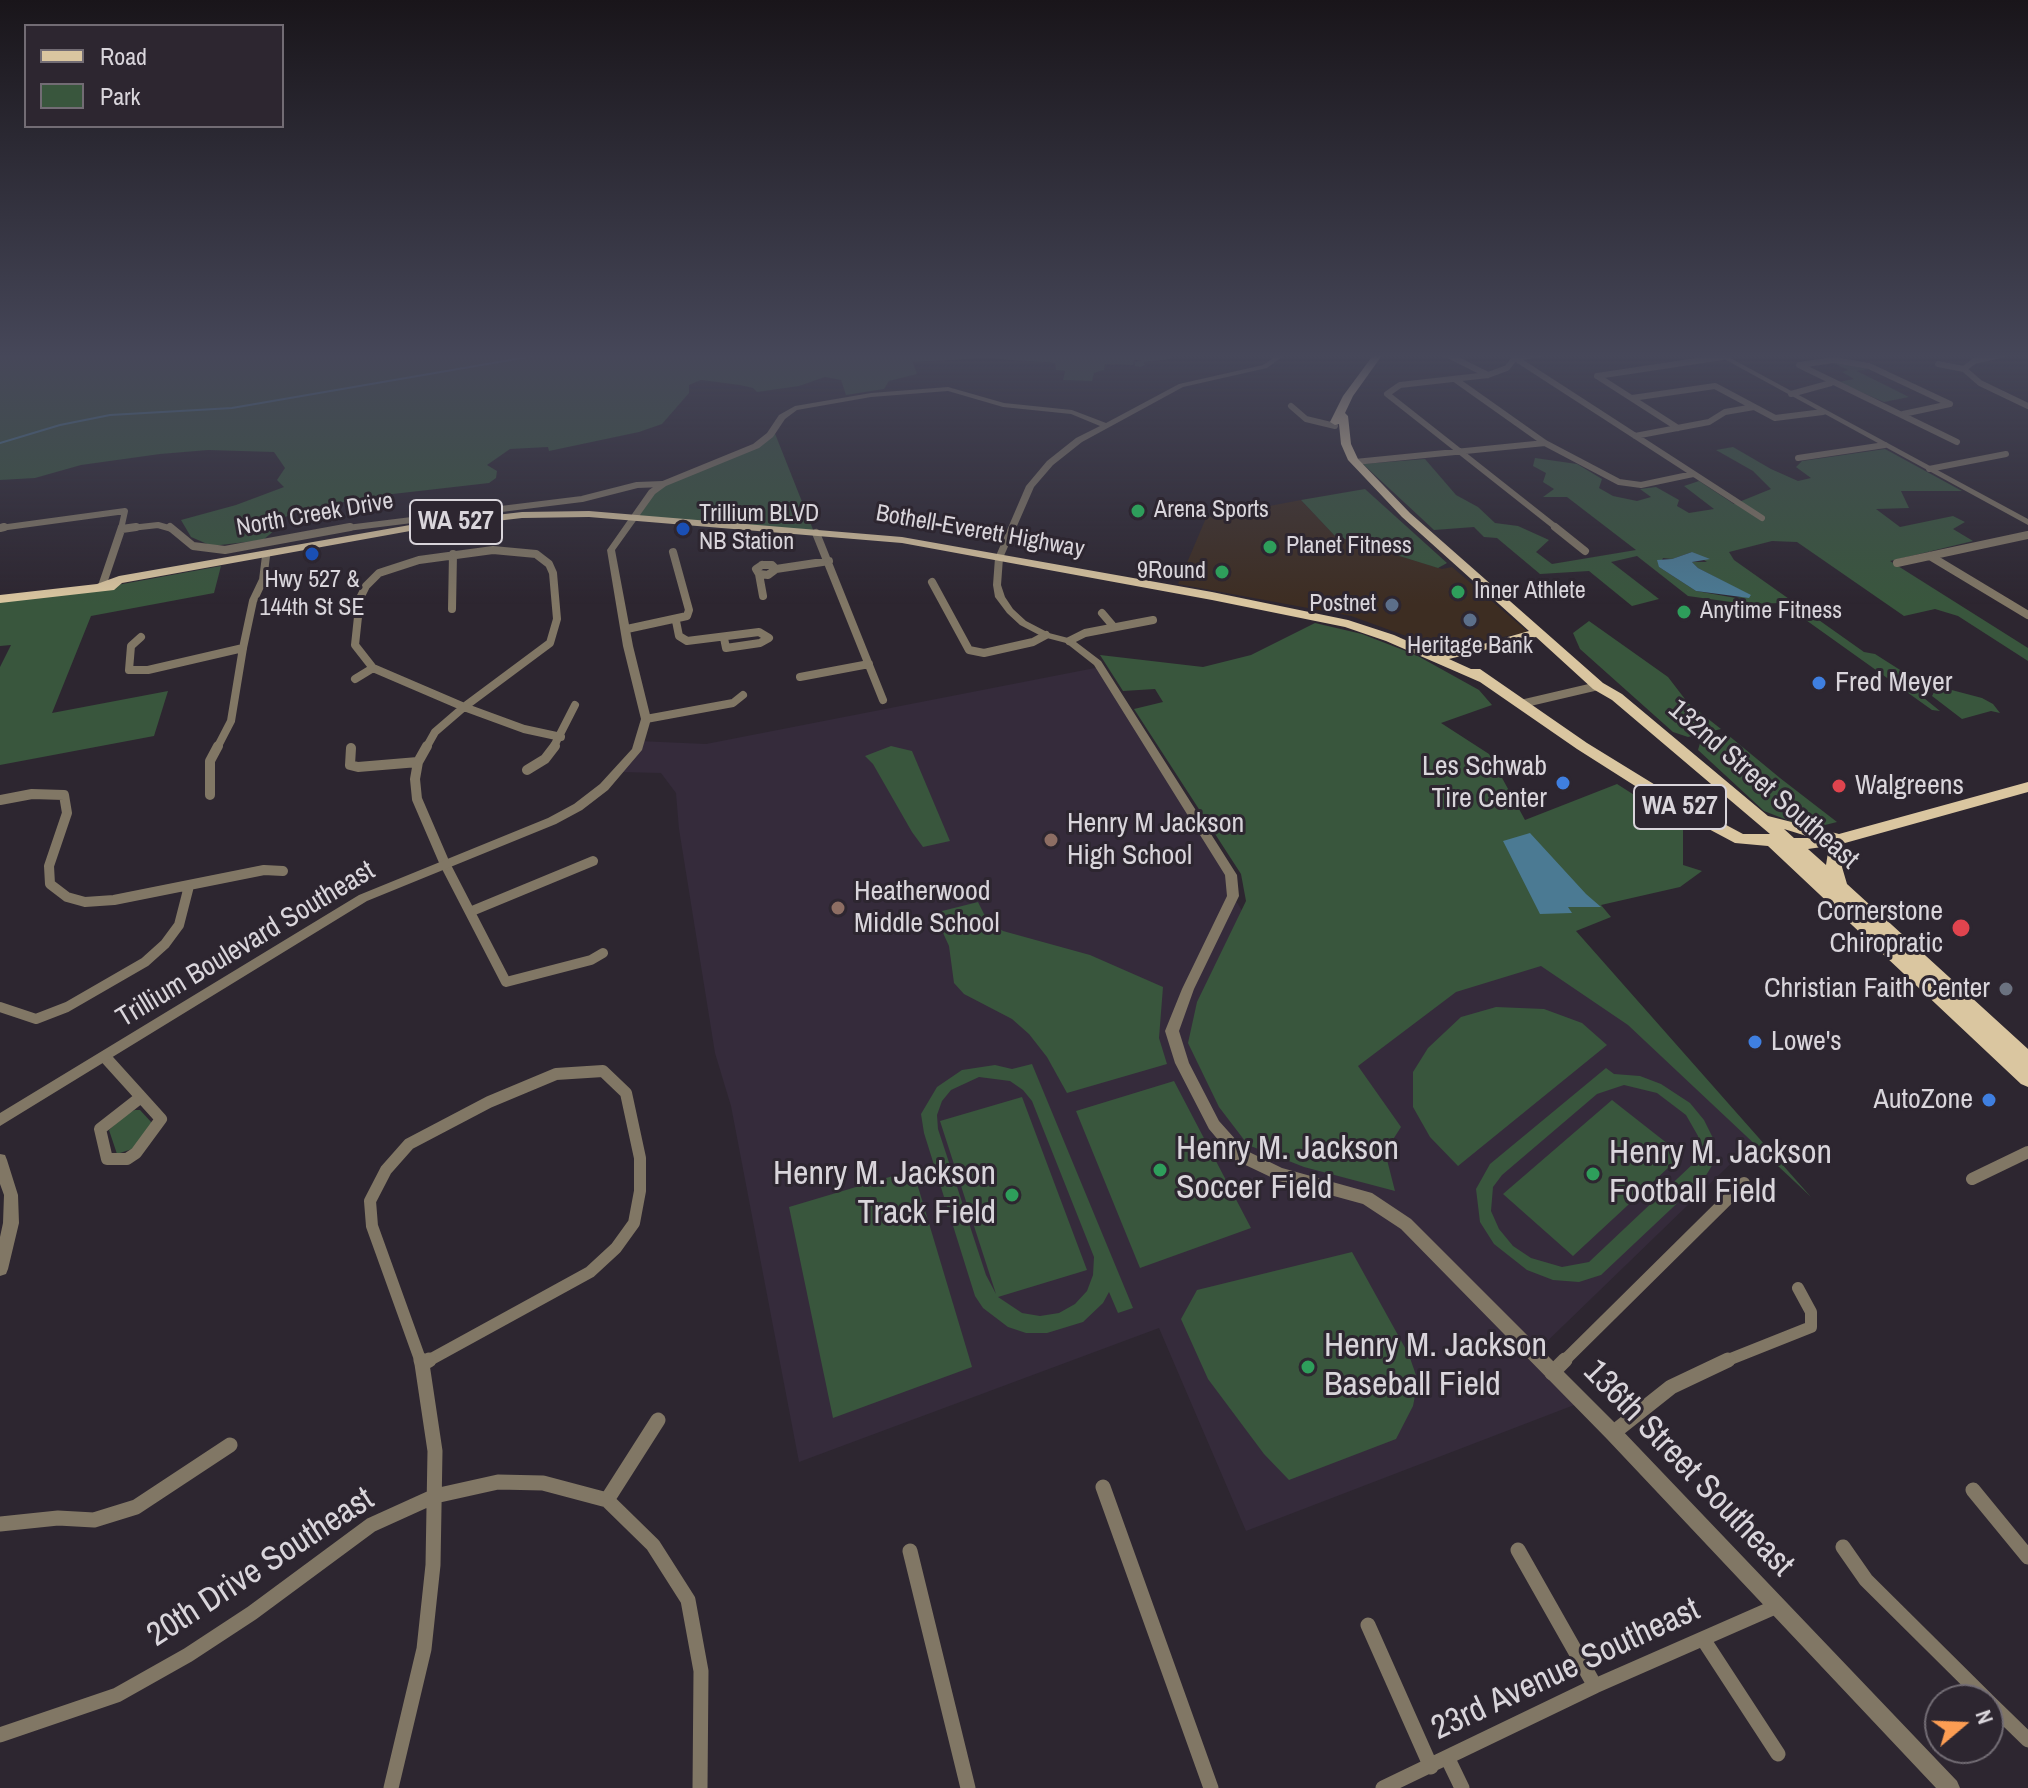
<!DOCTYPE html>
<html>
<head>
<meta charset="utf-8">
<style>
	body { margin:0 }
	#map { position:relative; width:2028px; height:1788px; overflow:hidden; background:#2d2630; font-family:"Archivo Narrow",sans-serif }
	canvas { display:block }
	.legend { position:absolute; left:24px; top:24px; width:260px; height:104px; box-sizing:border-box; background:#2d2630; border:2px solid #726c74; margin:0; padding:10px 14px; list-style:none; font-size:24px; color:#d9d5db }
	.legend li { display:flex; align-items:center; gap:16px; height:40px }
	.legend b { width:40px; border:2px solid #726c74 }
	.north { position:absolute; left:1924px; top:1684px; width:80px; height:80px; box-sizing:border-box; background:#2d2630; border:2px solid #726c74; border-radius:50%; rotate:71deg; font-size:22px; font-weight:700; line-height:32px; text-align:center; color:#d9d5db }
	.north::after { content:''; display:block; margin:auto; width:28px; height:36px; background:#fc9d53; clip-path:polygon(50% 0,100% 100%,50% 72%,0 100%) }
</style>
</head>
<body>
<div id="map">
<canvas width="2028" height="1788"></canvas>
<ul class="legend">
<li><b style="height:10px;background:#dac6a0"></b>Road</li>
<li><b style="height:22px;background:#39563d"></b>Park</li>
</ul>
<div class="north">N</div>
</div>
<script>
const context = document.querySelector('canvas').getContext('2d');
context.lineJoin = 'round';
function fill(path, color) { context.fillStyle = color; context.fill(path, 'evenodd'); }
const poly = rows => new Path2D(rows.map(r => 'M' + r).join(''));
function stroke(path, color, width, dash) { context.strokeStyle = color; context.lineWidth = width; context.lineCap = dash ? 'butt' : 'round'; context.setLineDash(dash || []); context.stroke(path); }
function label(font, color, halo, rows, align = 'center') {
  context.font = font + ' "Archivo Narrow",sans-serif'; context.lineWidth = 6; context.setLineDash([]); context.textBaseline = 'middle'; context.strokeStyle = halo; context.fillStyle = color; for (const [text, x, y, turn = 0] of rows) {
    context.save(); context.translate(x, y); context.rotate((+turn || 0) * Math.PI / 180); context.textAlign = isNaN(turn) ? turn : align; if (halo) context.strokeText(text, 0, 0); context.fillText(text, 0, 0); context.restore();
  }
}
fill(poly([
	[1301,500,1335,536,1442,569,1452,567,1528,632,1442,649,1351,616,1178,584,1206,518]
]), '#3d2d22');
fill(poly([
	[1100,667,1218,851,1233,896,1315,1027,1578,944,1753,1142,1534,1354,1582,1402,1246,1531,1159,1328,799,1462,731,1106,715,1053,679,829,676,793,661,773,619,772,639,741,706,744]
]), '#352b3b');
fill(poly([
	[0,354,369,354,368,357,400,354,1172,354,1170,359,1144,362,1145,365,1140,367,1135,366,1135,362,1142,360,1134,360,1133,365,1105,364,1104,370,1094,373,1092,381,1063,380,1065,371,1056,370,1055,363,985,358,913,362,917,374,889,381,884,389,846,395,841,380,825,377,799,386,757,392,753,388,740,385,701,380,689,385,689,393,662,424,639,432,549,451,548,447,510,449,487,465,497,471,496,478,489,483,384,495,310,508,271,522,275,530,263,540,212,546,191,537,181,520,236,505,284,487,277,480,285,468,274,452,208,450,160,454,81,465,35,478,0,480],
	[1833,363,1871,369,1857,371,1909,397,1884,402,1838,382,1854,379,1842,372,1848,370],
	[774,431,814,532,636,517,655,489,762,444],
	[1733,447,1771,469,1798,481,1811,478,1796,467,1802,461,1885,449,1962,491,1901,491,1909,508,1876,509,1900,527,1953,516,1965,522,1953,529,1973,541,1890,561,2028,648,2028,661,1958,616,1935,609,1904,616,1797,542,1772,541,1729,552,1734,560,1864,652,1875,654,1919,682,1919,694,1940,711,1932,710,1782,603,1745,604,1688,596,1637,556,1611,562,1659,599,1632,606,1589,571,1540,574,1497,538,1484,537,1474,527,1434,530,1363,464,1425,459,1456,495,1478,507,1495,523,1518,526,1549,540,1536,552,1552,564,1636,550,1567,497,1543,497,1554,489,1543,482,1546,473,1533,466,1535,458,1577,464,1602,479,1599,488,1613,496,1637,501,1651,497,1640,489,1656,487,1679,500,1677,506,1689,513,1714,509,1684,486,1699,481,1734,504,1771,489,1753,471,1716,450],
	[1692,552,1707,562,1692,562,1698,568,1751,596,1736,598,1696,591,1659,567,1663,558,1672,559],
	[1365,489,1447,563,1438,568,1335,536,1301,500],
	[221,566,214,593,91,616,52,713,168,691,154,736,0,765,0,667,11,645,0,646,0,599,117,585],
	[1589,621,1668,677,1688,703,1721,729,1688,737,1673,732,1580,649,1573,633],
	[1315,623,1362,634,1416,655,1479,690,1492,705,1441,723,1489,754,1525,820,1617,784,1683,826,1683,865,1702,871,1680,887,1601,905,1611,917,1576,931,1811,1197,1628,1025,1541,966,1456,992,1358,1066,1401,1127,1385,1152,1395,1191,1304,1167,1248,1145,1219,1107,1188,1043,1197,1002,1246,901,1241,874,1134,709,1163,702,1155,689,1123,691,1100,655,1203,667,1251,655],
	[1944,688,1982,698,1993,704,2000,713,1991,711,1962,719,1932,696,1935,690],
	[1728,735,1780,778,1837,822,1817,827,1800,825,1764,811,1698,750,1700,743],
	[891,746,912,751,950,841,923,847,912,832,873,764,865,756],
	[978,902,987,920,1003,931,1090,955,1163,987,1159,1038,1167,1064,1067,1093,1047,1057,1029,1034,1012,1019,964,994,954,983,949,946,934,913],
	[1496,1007,1544,1009,1582,1023,1607,1045,1458,1166,1430,1137,1413,1107,1413,1072,1428,1048,1461,1017],
	[1032,1064,1133,1308,1118,1313,1109,1292,1103,1303,1083,1322,1047,1333,1026,1333,1008,1327,983,1308,975,1296,924,1133,921,1114,937,1087,962,1070,995,1065,1012,1069],
	[979,1077,1010,1081,1023,1090,1032,1101,1094,1257,1093,1275,1087,1291,1075,1304,1059,1313,1040,1316,1022,1313,998,1297,1087,1270,1022,1097,940,1121,996,1294,986,1275,938,1129,937,1115,942,1101,951,1090],
	[1606,1068,1614,1074,1640,1076,1661,1084,1690,1103,1704,1120,1713,1138,1713,1164,1705,1177,1601,1275,1579,1282,1553,1280,1527,1270,1494,1244,1480,1222,1476,1189,1490,1164],
	[1624,1085,1657,1093,1686,1115,1698,1136,1700,1150,1695,1162,1589,1262,1562,1267,1531,1258,1513,1246,1499,1229,1491,1211,1493,1187,1502,1175,1597,1094],
	[1174,1081,1251,1228,1140,1268,1076,1111],
	[1612,1100,1682,1155,1573,1256,1503,1194],
	[135,1110,140,1110,152,1123,135,1148,117,1154,109,1130,126,1114],
	[913,1170,972,1367,833,1418,789,1207],
	[1352,1252,1409,1355,1418,1381,1413,1406,1396,1439,1289,1480,1264,1454,1208,1379,1181,1319,1197,1290]
]), '#39563d');
fill(poly([
	[1692,552,1710,559,1692,562,1698,568,1751,595,1749,598,1696,591,1659,567,1657,560,1672,559],
	[1530,833,1586,894,1601,907,1568,907,1572,913,1540,914,1503,841]
]), '#4b7a93');
stroke(poly([
	[0,443,60,425,110,415,232,408,545,354]
]), '#4b7a93', 2);
stroke(poly([
	[1446,354,1488,375],
	[1541,354,1515,358,1507,368,1488,375,1400,385,1387,394,1558,529],
	[1515,358,1762,518],
	[1938,364,1964,369],
	[1799,365,1957,442],
	[1799,365,1834,360,1869,366,1950,404],
	[1964,369,1980,383,2028,406],
	[1964,369,1974,361,2005,354],
	[1597,376,1723,357],
	[1597,376,1678,428],
	[1456,380,1545,443,1619,482,1641,485,1693,474],
	[1791,394,1831,383],
	[1632,398,1715,386,1775,418,1823,412],
	[1291,406,1306,419,1335,426],
	[1903,414,1950,404],
	[1635,436,1709,422,1725,412,1754,407],
	[1798,458,1885,445],
	[1355,462,1545,443],
	[1929,469,2006,454],
	[0,528,125,511,121,529],
	[122,529,158,525,172,529],
	[339,529,582,499,637,485,663,484]
]), '#817765', 6);
stroke(poly([
	[170,527,193,546,225,550,350,527],
	[1555,527,1585,551],
	[0,528,4,527],
	[122,529,136,527],
	[816,533,883,700],
	[493,550,536,554,549,564,553,573,557,619,550,643,464,707,373,668,355,645,360,598,366,586,379,573,419,560,493,550],
	[1930,556,2028,615],
	[1897,563,2028,535],
	[762,565,772,565,776,569,768,575,759,574,756,569,762,565],
	[776,569,829,561],
	[759,574,763,596],
	[932,582,969,650,984,653,1033,642,1046,635],
	[102,586,122,527],
	[452,609,453,554],
	[1102,613,1113,626],
	[676,621,679,636,687,641,759,632,769,638,760,643,726,648,724,638],
	[627,629,687,616,689,610,673,552],
	[141,637,131,646,129,670,148,670,243,648],
	[1069,641,1085,633,1153,620],
	[800,677,869,664],
	[355,679,373,668],
	[1521,704,1598,686],
	[464,707,524,729,561,737],
	[646,719,733,703,743,695],
	[217,748,231,721,243,648,253,601,263,580,266,556],
	[426,748,435,732,464,707],
	[553,748,575,705]
]), '#817765', 8);
stroke(poly([
	[427,746,418,762,415,779,417,799,445,864,506,982,591,960,603,953],
	[351,748,350,765,358,767,418,762],
	[527,770,545,759,555,746],
	[210,795,210,761,218,746],
	[0,800,32,794,64,795,67,813,49,866,50,884,67,897,85,902,114,900,264,870,283,871],
	[472,911,593,861],
	[0,1007,36,1019,67,1007,145,962,165,944,179,925,189,886]
]), '#817765', 10);
stroke(poly([
	[105,1057,161,1119,136,1153,127,1159,107,1159,100,1129,141,1097],
	[1972,1179,2028,1152],
	[421,1362,372,1226,370,1201,386,1170,409,1144,489,1102,556,1074,603,1071,626,1093,640,1158,640,1191,634,1223,616,1248,590,1272,426,1362],
	[1563,1362,1744,1183],
	[1723,1362,1811,1327,1811,1312,1798,1288]
]), '#817765', 12);
stroke(poly([
	[421,1360,422,1364],
	[422,1364,429,1360],
	[1552,1373,1565,1360],
	[658,1420,607,1500,653,1545,688,1600,701,1671,700,1788],
	[1613,1433,1671,1387,1728,1360],
	[1103,1487,1211,1788],
	[1973,1490,2028,1557],
	[0,1524,58,1518,94,1520,136,1507,230,1445],
	[1843,1547,1866,1580,1987,1700],
	[1518,1550,1595,1686],
	[910,1551,968,1788],
	[1368,1625,1431,1767],
	[1703,1639,1778,1754],
	[1988,1701,2028,1740],
	[0,1735,117,1695,188,1655,252,1613,371,1525,435,1496,498,1482,543,1483,607,1500],
	[1448,1759,1462,1788],
	[391,1788,424,1649,433,1565,435,1451,422,1364],
	[1383,1788,1595,1686,1775,1607]
]), '#817765', 15);
fill(poly([
	[1279,354,1286,354,1267,368,1183,387,1082,442,1053,465,1034,487,1003,558,1001,585,1005,597,1013,609,1026,621,1049,633,1072,639,1101,661,1237,875,1239,896,1194,989,1179,1031,1189,1063,1219,1121,1245,1150,1282,1168,1372,1193,1411,1219,1619,1427,1957,1781,1960,1788,1936,1788,1607,1439,1401,1229,1363,1204,1279,1181,1235,1160,1209,1129,1175,1063,1165,1031,1182,989,1227,896,1225,875,1094,665,1066,643,1043,637,1020,625,1007,613,995,597,993,585,995,558,1026,486,1047,461,1076,438,1100,426,1071,414,1003,407,948,391,871,397,797,410,785,419,773,437,759,448,666,486,655,494,615,550,633,646,651,719,642,750,608,790,582,810,556,824,367,901,0,1126,0,1113,359,895,548,818,574,804,600,784,632,749,641,719,623,646,607,550,649,490,660,482,753,444,767,433,779,415,795,406,871,393,948,387,1004,403,1072,410,1106,423,1179,384,1263,365,1279,354],
	[1715,354,1723,354,2028,519,2028,525,1715,354],
	[0,1154,5,1155,7,1160,18,1195,19,1223,8,1269,6,1274,0,1276,0,1237,3,1223,4,1195,0,1184,0,1154]
]), '#817765');
fill(poly([
	[1374,354,1383,354,1353,396,1345,413,1348,416,1351,444,1358,459,1410,513,1603,683,1622,694,1768,816,1839,834,2028,782,2028,792,1845,843,1842,867,1847,884,2028,1049,2028,1087,2021,1084,1768,846,1735,843,1673,810,1577,749,1480,682,1386,641,1345,627,1212,600,902,543,589,517,522,518,410,531,122,583,114,590,0,603,0,595,97,584,119,576,410,525,522,512,589,511,902,537,1212,592,1348,620,1394,635,1441,656,1529,631,1402,517,1348,460,1341,444,1339,424,1335,425,1330,422,1343,396,1374,354],
	[1536,637,1593,689,1612,700,1770,834,1743,834,1683,802,1587,743,1480,669,1471,669,1449,659,1536,637],
	[1784,829,1813,838,1794,838,1784,829],
	[1829,846,1826,865,1808,849,1829,846]
]), '#dac6a0');
const sky = context.createLinearGradient(0, 0, 0, 604);
sky.addColorStop(0, '#19151a');
sky.addColorStop(0.59, '#464759');
sky.addColorStop(1, '#46475900');
context.fillStyle = sky;
context.fillRect(0, 0, 2028, 604);
for (const [x, y, r, color] of [
	[1138,511,8,"#2e9e5b"],
	[683,529,8,"#1a4fb4"],
	[1270,547,8,"#2e9e5b"],
	[312,554,8,"#1a4fb4"],
	[1222,572,8,"#2e9e5b"],
	[1458,592,8,"#2e9e5b"],
	[1392,605,8,"#5c6f8a"],
	[1684,612,8,"#2e9e5b"],
	[1470,620,8,"#5c6f8a"],
	[1819,683,8,"#3f7fe0"],
	[1563,783,8,"#3f7fe0"],
	[1839,786,8,"#e0444e"],
	[1051,840,8,"#8d6e63"],
	[838,908,8,"#8d6e63"],
	[1961,928,10,"#e0444e"],
	[2006,989,8,"#6b7280"],
	[1755,1042,8,"#3f7fe0"],
	[1989,1100,8,"#3f7fe0"],
	[1160,1170,8,"#2e9e5b"],
	[1593,1174,8,"#2e9e5b"],
	[1012,1195,8,"#2e9e5b"],
	[1308,1367,8,"#2e9e5b"]
]) { const dot = new Path2D(); dot.arc(x, y, r, 0, 2 * Math.PI); context.fillStyle = color; context.fill(dot); stroke(dot, '#2d2630', 3); }
label('24px', '#d9d5db', '#2d2630', [
	["Arena Sports",1154,511],
	["Trillium BLVD",699,515],
	["NB Station",699,543],
	["Planet Fitness",1286,547],
	["9Round",1206,572,"right"],
	["Hwy 527 &",312,581,"center"],
	["144th St SE",312,609,"center"],
	["Inner Athlete",1474,592],
	["Postnet",1376,605,"right"],
	["Anytime Fitness",1700,612],
	["Heritage Bank",1470,647,"center"]
], 'left');
label('24px', '#d9d5db', '#2d2630', [
	["North Creek Drive",315,515,-10],
	["Bothell-Everett Highway",980,532,10]
]);
for (const [x, y, w] of [
	[456,522,92],
	[1680,807,92]
]) { const box = new Path2D(); box.roundRect(x - w / 2, y - 22, w, 44, 6); context.fillStyle = '#2d2630'; context.fill(box); stroke(box, '#d9d5db', 2); }
label('bold 26px', '#d9d5db', null, [
	["WA 527",456,522],
	["WA 527",1680,807]
]);
label('28px', '#d9d5db', '#2d2630', [
	["Fred Meyer",1835,683],
	["Les Schwab",1547,767,"right"],
	["Tire Center",1547,799,"right"],
	["Walgreens",1855,786],
	["Henry M Jackson",1067,824],
	["High School",1067,856],
	["Heatherwood",854,892],
	["Middle School",854,924],
	["Cornerstone",1943,912,"right"],
	["Chiropratic",1943,944,"right"],
	["Christian Faith Center",1990,989,"right"],
	["Lowe's",1771,1042],
	["AutoZone",1973,1100,"right"]
], 'left');
label('28px', '#d9d5db', '#2d2630', [
	["132nd Street Southeast",1763,785,41],
	["Trillium Boulevard Southeast",246,945,-31]
]);
label('34px', '#d9d5db', '#2d2630', [
	["Henry M. Jackson",1176,1150],
	["Soccer Field",1176,1189],
	["Henry M. Jackson",1609,1154],
	["Football Field",1609,1193],
	["Henry M. Jackson",996,1175,"right"],
	["Track Field",996,1214,"right"],
	["Henry M. Jackson",1324,1347],
	["Baseball Field",1324,1386]
], 'left');
label('34px', '#d9d5db', '#2d2630', [
	["136th Street Southeast",1688,1469,46],
	["20th Drive Southeast",261,1568,-33],
	["23rd Avenue Southeast",1566,1670,-25]
]);
</script>
</body>
</html>
